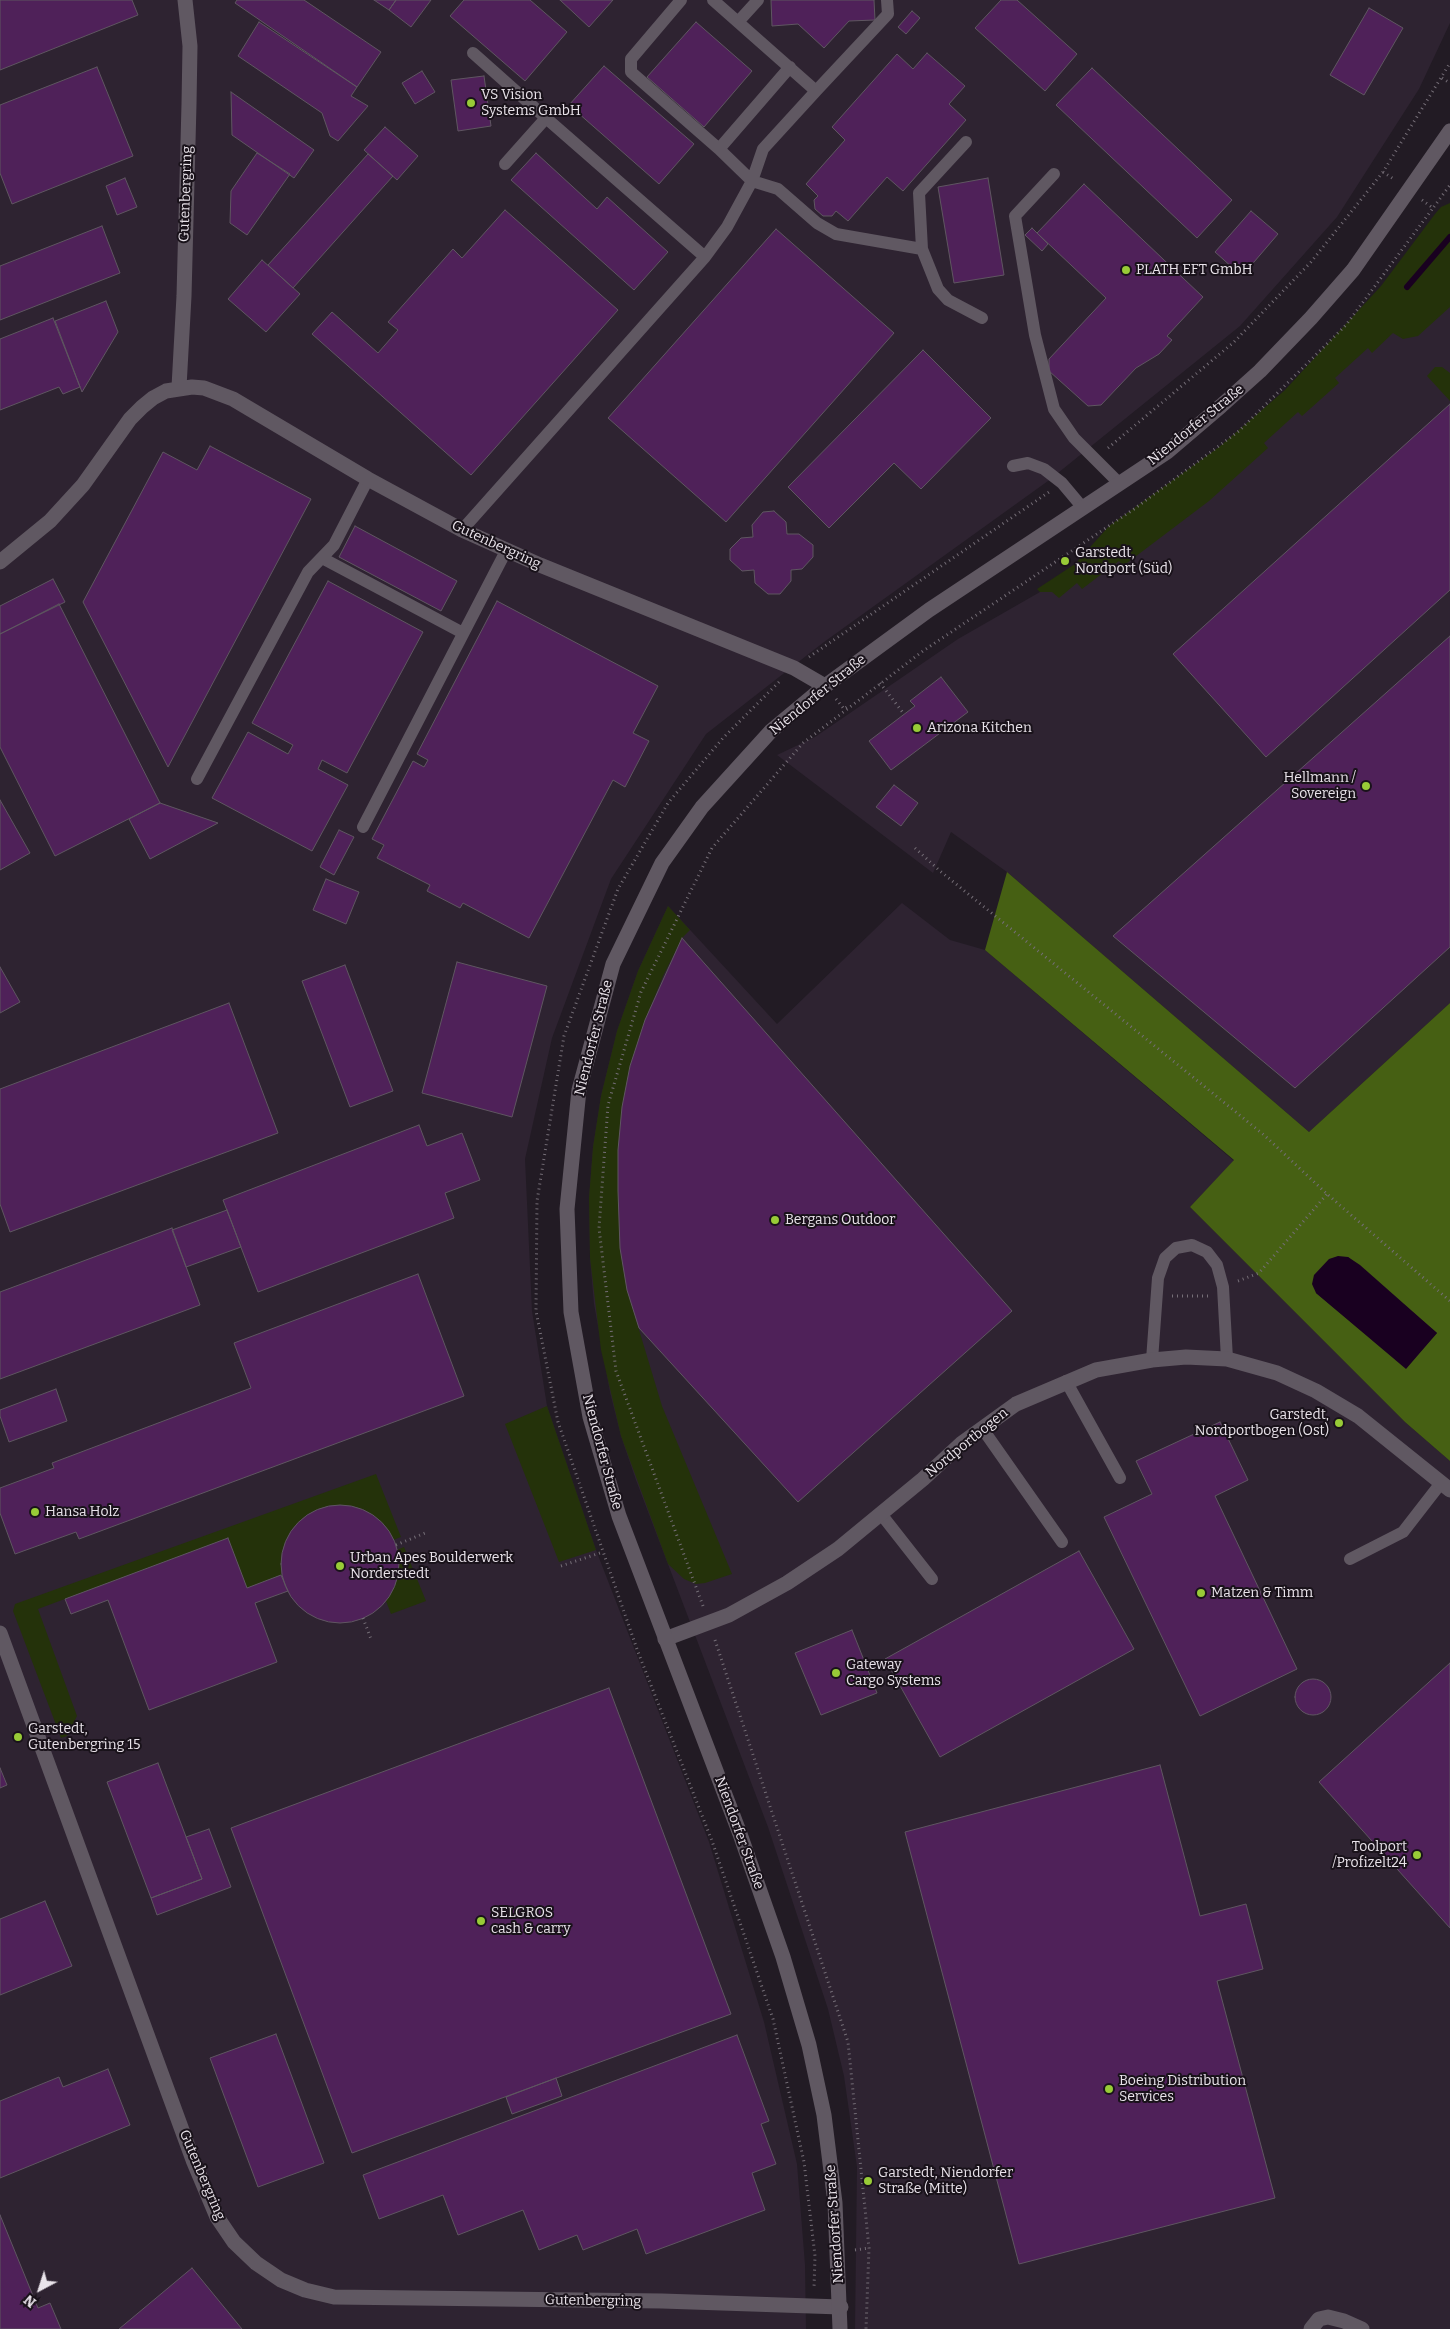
<!DOCTYPE html>
<html>
<head>
<meta charset="utf-8">
<style>
	body { margin:0 }
	#map { position:relative; width:1450px; height:2329px; overflow:hidden; background:#221b24; font-family:Bitter,serif }
	canvas { display:block }
	.north { position:absolute; left:15px; top:2264px; width:50px; height:50px; -webkit-text-stroke:4px #19121a; paint-order:stroke; rotate:220deg; font-size:14px; font-weight:700; line-height:20px; text-align:center; color:#e9e3ea }
	.north::after { content:''; display:block; margin:auto; width:18px; height:22px; background:#e9e3ea; clip-path:polygon(50% 0,100% 100%,50% 72%,0 100%) }
</style>
</head>
<body>
<div id="map">
<canvas width="1450" height="2329"></canvas>
<div class="north">N</div>
</div>
<script>
const context = document.querySelector('canvas').getContext('2d');
context.lineJoin = 'round';
function fill(path, color) { context.fillStyle = color; context.fill(path, 'evenodd'); }
const poly = rows => new Path2D(rows.map(r => 'M' + r).join(''));
function stroke(path, color, width, dash) { context.strokeStyle = color; context.lineWidth = width; context.lineCap = dash ? 'butt' : 'round'; context.setLineDash(dash || []); context.stroke(path); }
function label(font, color, halo, rows, align = 'center') {
  context.font = font + ' Bitter,serif'; context.lineWidth = 4; context.setLineDash([]); context.textBaseline = 'middle'; context.strokeStyle = halo; context.fillStyle = color; for (const [text, x, y, turn = 0] of rows) {
    context.save(); context.translate(x, y); context.rotate((+turn || 0) * Math.PI / 180); context.textAlign = isNaN(turn) ? turn : align; if (halo) context.strokeText(text, 0, 0); context.fillText(text, 0, 0); context.restore();
  }
}
fill(poly([
	[0,0,1450,0,1450,23,1419,89,1337,217,1240,326,1048,481,824,642,706,734,611,879,552,1038,525,1159,532,1311,547,1406,596,1550,709,1842,764,2022,797,2164,805,2265,806,2329,0,2329],
	[1450,259,1450,1003,1309,1132,1007,872,951,832,933,873,777,755,815,737,958,639,1040,592,1052,592],
	[902,903,950,940,985,950,1234,1161,1190,1207,1405,1422,1450,1461,1450,2329,855,2329,857,2167,844,2076,828,2009,768,1827,636,1480,621,1436,610,1392,594,1304,590,1258,589,1198,593,1147,601,1096,617,1031,638,971,668,906,777,1024]
]), '#2e2331');
fill(poly([
	[1450,203,1450,307,1418,336,1403,339,1393,333,1372,353,1368,348,1335,378,1339,383,1302,416,1298,412,1264,443,1268,448,1209,501,1123,566,1119,561,1082,589,1077,583,1059,598,1052,592,1040,592,1037,589,1075,564,1109,526,1219,447,1285,390,1381,286,1435,214,1441,207],
	[1435,367,1442,367,1450,373,1450,401,1427,376],
	[668,906,690,930,682,938,663,976,645,1020,630,1066,620,1248,627,1290,662,1406,732,1574,705,1583,696,1584,684,1579,668,1564,621,1436,601,1350,590,1258,589,1198,593,1147,601,1096,617,1031,638,971],
	[547,1406,596,1550,559,1562,505,1424],
	[376,1474,401,1537,393,1540,384,1525,365,1510,342,1505,331,1505,308,1514,291,1530,282,1551,281,1575,247,1588,228,1538,38,1609,77,1716,67,1736,61,1738,13,1611,15,1604],
	[404,1547,426,1601,391,1614,386,1601,396,1580,398,1568,397,1550]
]), '#24320a');
fill(poly([
	[1007,872,1309,1132,1450,1003,1450,1461,1405,1422,1190,1207,1234,1160,985,950],
	[1348,1257,1437,1333,1406,1368,1316,1293]
]), '#466013');
fill(poly([
	[1338,1256,1348,1257,1360,1265,1437,1333,1406,1369,1316,1293,1312,1284,1314,1275,1329,1259]
]), '#190020');
stroke(poly([
	[1407,287,1450,237]
]), '#190020', 6);
const building = poly([
	[0,0,132,0,138,15,0,70,0,0],
	[237,0,304,0,381,52,357,87,235,3,237,0],
	[374,0,396,0,389,10,374,0],
	[396,0,431,0,411,27,389,10,396,0],
	[464,0,530,0,567,32,525,81,450,16,464,0],
	[560,0,613,0,589,27,560,0],
	[874,0,875,20,849,21,824,48,798,24,772,26,771,0,874,0],
	[1001,0,1017,0,1077,54,1045,91,975,28,1001,0],
	[1369,8,1403,28,1364,95,1330,75,1369,8],
	[912,11,920,18,906,34,898,27,912,11],
	[259,22,357,87,351,96,368,106,338,141,330,136,322,113,238,56,259,22],
	[696,22,752,71,704,127,647,77,696,22],
	[927,53,965,86,949,104,966,120,903,191,887,177,848,221,836,211,832,216,823,216,815,209,814,200,818,196,806,184,845,140,832,127,897,54,913,69,927,53],
	[604,66,694,144,659,184,569,105,604,66],
	[97,67,133,156,12,204,0,173,0,105,97,67],
	[1092,68,1232,200,1197,238,1056,105,1092,68],
	[422,71,435,92,415,104,402,83,422,71],
	[484,76,491,126,458,131,451,80,484,76],
	[231,92,314,150,294,178,232,135,231,92],
	[385,127,418,156,397,180,364,150,385,127],
	[257,153,290,174,247,235,230,223,231,191,257,153],
	[536,153,597,209,607,197,668,252,634,290,511,180,536,153],
	[368,154,393,176,293,288,268,265,368,154],
	[125,178,137,207,117,215,106,186,125,178],
	[988,178,1004,275,954,283,938,187,988,178],
	[1084,184,1203,297,1167,336,1172,340,1159,354,1136,368,1101,405,1088,406,1049,371,1049,359,1106,298,1037,233,1084,184],
	[505,210,618,310,471,475,312,334,332,312,378,353,398,330,388,322,453,249,462,258,505,210],
	[1251,211,1278,234,1242,276,1215,252,1251,211],
	[102,226,120,273,0,320,0,266,102,226],
	[1032,228,1048,244,1042,251,1025,235,1032,228],
	[776,229,894,333,726,522,608,418,776,229],
	[262,260,300,294,266,332,228,299,262,260],
	[106,301,118,332,82,392,55,321,106,301],
	[53,318,80,387,63,394,59,387,0,410,0,339,53,318],
	[923,350,991,418,921,489,894,463,829,528,788,487,923,350],
	[1450,404,1450,590,1266,757,1173,654,1450,404],
	[210,446,311,499,168,767,83,602,163,452,197,470,210,446],
	[774,511,786,522,787,534,799,534,813,545,813,557,802,569,791,570,791,581,780,594,768,594,755,583,754,570,742,571,730,560,730,549,741,538,753,537,752,525,763,512,774,511],
	[355,526,457,581,441,611,339,557,355,526],
	[53,579,65,602,0,634,0,606,53,579],
	[328,581,423,632,347,773,322,760,318,769,348,785,312,851,212,798,248,732,288,754,293,745,252,723,328,581],
	[497,601,658,686,633,733,649,741,625,787,613,780,529,938,463,903,460,908,427,891,430,885,377,858,384,845,372,839,413,761,424,767,428,760,417,754,497,601],
	[59,604,160,803,55,856,0,747,0,634,59,604],
	[1450,636,1450,947,1295,1088,1113,936,1450,636],
	[941,677,968,712,891,770,869,741,915,706,910,701,941,677],
	[894,785,918,803,901,826,876,807,894,785],
	[0,800,30,853,0,870,0,800],
	[160,803,218,823,150,859,129,819,160,803],
	[339,830,354,837,334,875,320,867,339,830],
	[326,879,359,892,346,924,313,910,326,879],
	[682,938,1012,1311,798,1502,639,1328,627,1290,620,1248,618,1191,618,1150,622,1107,630,1066,645,1020,682,938],
	[457,962,547,986,512,1117,422,1093,457,962],
	[345,965,393,1091,350,1107,302,981,345,965],
	[0,967,20,1002,0,1013,0,967],
	[229,1003,278,1133,10,1232,0,1204,0,1089,229,1003],
	[419,1125,427,1146,462,1133,480,1180,445,1193,454,1218,258,1292,223,1200,419,1125],
	[227,1210,241,1247,186,1267,172,1230,227,1210],
	[172,1228,200,1305,0,1379,0,1292,172,1228],
	[418,1274,464,1396,79,1539,76,1532,15,1554,0,1513,0,1488,54,1468,52,1463,251,1388,234,1343,418,1274],
	[56,1389,67,1421,9,1442,0,1416,0,1410,56,1389],
	[1220,1422,1248,1480,1215,1496,1297,1669,1200,1716,1104,1517,1152,1494,1136,1461,1220,1422],
	'281 1564a59 59 0 1 1 118 0a59 59 0 1 1-118 0Z',
	[228,1538,247,1588,281,1575,288,1591,255,1603,277,1662,149,1710,108,1600,71,1614,65,1599,228,1538],
	[1079,1551,1134,1649,940,1757,885,1659,1079,1551],
	[852,1630,877,1693,821,1715,795,1653,852,1630],
	[1450,1663,1450,1928,1319,1782,1450,1663],
	'1295 1697a18 18 0 1 1 36 0a18 18 0 1 1-36 0Z',
	[609,1688,731,2014,352,2153,231,1828,609,1688],
	[158,1763,202,1879,151,1898,107,1782,158,1763],
	[1160,1765,1200,1916,1246,1904,1263,1969,1217,1981,1275,2198,1019,2264,905,1832,1160,1765],
	[0,1768,7,1785,0,1788,0,1768],
	[209,1829,231,1887,157,1915,151,1898,202,1879,186,1837,209,1829],
	[45,1901,72,1966,0,1995,0,1919,45,1901],
	[276,2034,324,2163,258,2187,210,2058,276,2034],
	[737,2035,769,2121,761,2124,776,2164,752,2173,765,2210,646,2254,637,2229,583,2250,577,2235,539,2250,523,2210,458,2235,443,2195,379,2219,363,2175,737,2035],
	[108,2069,130,2125,0,2178,0,2101,59,2077,63,2087,108,2069],
	[556,2078,562,2096,512,2114,506,2097,556,2078],
	[0,2215,38,2308,50,2303,61,2329,0,2329,0,2215],
	[192,2268,242,2329,119,2329,192,2268]
]);
fill(building, '#4f2159');
stroke(building, '#5f5661', 1);
stroke(poly([
	[1442,78,1450,83],
	[1383,172,1395,180],
	[1422,200,1433,208,1450,185],
	[1108,448,1234,342,1311,262,1383,172,1450,63],
	[809,657,1049,492],
	[779,682,723,738,668,803,618,889,564,1036,537,1201,536,1311,558,1422,638,1652,712,1841,773,2019,804,2162,815,2256,814,2288],
	[880,683,904,714],
	[836,699,844,709,847,707],
	[915,848,940,871,1264,1135,1327,1194,1450,1301],
	[1238,1281,1259,1273,1327,1194],
	[1172,1296,1208,1296],
	[396,1545,425,1533],
	[561,1566,603,1552],
	[703,1606,616,1371,599,1228,608,1105,641,992,712,848,803,743,923,651,1134,509,1239,431,1346,325,1433,208],
	[363,1618,371,1639],
	[715,1640,848,2042,869,2248,866,2329],
	[855,2250,869,2248]
]), '#756e77', 3, [1, 4]);
stroke(poly([
	[681,0,631,59,631,72,719,149],
	[738,22,758,0],
	[473,53,546,118],
	[790,67,719,149,752,181,778,189,817,223,836,234,922,249,938,289,948,300,982,318],
	[816,91,888,14,887,0],
	[505,164,546,118,705,257],
	[1054,174,1015,216,1035,335,1054,409,1074,438,1120,484],
	[922,249,919,193,966,142],
	[1013,466,1028,463,1044,469,1062,483,1083,508],
	[462,530,705,257,727,227,752,181,763,149,816,91,713,0],
	[322,558,463,633],
	[197,779,308,572,334,545,368,479],
	[363,827,506,551],
	[1152,1360,1158,1278,1165,1258,1176,1248,1192,1245,1207,1252,1217,1265,1223,1287,1227,1359],
	[1066,1381,1120,1478],
	[982,1428,1062,1542],
	[881,1514,932,1579],
	[1350,1559,1403,1532,1441,1483]
]), '#605862', 12);
stroke(poly([
	[179,387,184,296,189,104,190,46,185,0],
	[0,562,50,521,83,485,130,419,142,407,153,398,166,391,192,387,204,388,233,399,368,479,462,530,540,565,794,668,825,686],
	[0,1633,193,2160,217,2217,234,2242,256,2263,281,2280,305,2290,334,2297,662,2301,841,2307],
	[665,1639,729,1615,787,1583,838,1549,923,1479,962,1443,1016,1404,1096,1370,1152,1360,1186,1357,1227,1359,1277,1373,1316,1391,1358,1416,1450,1490],
	[1311,2329,1319,2319,1328,2317,1344,2321,1362,2329]
]), '#605862', 15);
stroke(poly([
	[840,2329,835,2203,824,2115,809,2045,783,1957,740,1834,619,1516,590,1417,571,1312,567,1209,579,1090,613,964,662,863,702,807,771,731,825,686,929,610,1167,452,1221,406,1260,371,1311,318,1353,270,1450,131]
]), '#605862', 15);
for (const [x, y, r, color] of [
	[471,103,5,"#98cb37"],
	[1126,270,5,"#98cb37"],
	[1065,561,5,"#98cb37"],
	[917,728,5,"#98cb37"],
	[1366,786,5,"#98cb37"],
	[775,1220,5,"#98cb37"],
	[1339,1423,5,"#98cb37"],
	[35,1512,5,"#98cb37"],
	[340,1566,5,"#98cb37"],
	[1201,1593,5,"#98cb37"],
	[836,1673,5,"#98cb37"],
	[18,1737,5,"#98cb37"],
	[1417,1855,5,"#98cb37"],
	[481,1921,5,"#98cb37"],
	[1109,2089,5,"#98cb37"],
	[868,2181,5,"#98cb37"]
]) { const dot = new Path2D(); dot.arc(x, y, r, 0, 2 * Math.PI); context.fillStyle = color; context.fill(dot); stroke(dot, '#19121a', 2); }
label('14px', '#e9e3ea', '#19121a', [
	["VS Vision",481,95],
	["Systems GmbH",481,111],
	["PLATH EFT GmbH",1136,270],
	["Garstedt,",1075,553],
	["Nordport (Süd)",1075,569],
	["Arizona Kitchen",927,728],
	["Hellmann /",1356,778,"right"],
	["Sovereign",1356,794,"right"],
	["Bergans Outdoor",785,1220],
	["Garstedt,",1329,1415,"right"],
	["Nordportbogen (Ost)",1329,1431,"right"],
	["Hansa Holz",45,1512],
	["Urban Apes Boulderwerk",350,1558],
	["Norderstedt",350,1574],
	["Matzen & Timm",1211,1593],
	["Gateway",846,1665],
	["Cargo Systems",846,1681],
	["Garstedt,",28,1729],
	["Gutenbergring 15",28,1745],
	["Toolport",1407,1847,"right"],
	["/Profizelt24",1407,1863,"right"],
	["SELGROS",491,1913],
	["cash & carry",491,1929],
	["Boeing Distribution",1119,2081],
	["Services",1119,2097],
	["Garstedt, Niendorfer",878,2173],
	["Straße (Mitte)",878,2189]
], 'left');
label('14px', '#e9e3ea', '#19121a', [
	["Gutenbergring",186,194,-88],
	["Niendorfer Straße",1196,425,-39],
	["Gutenbergring",496,545,25],
	["Niendorfer Straße",818,695,-39],
	["Niendorfer Straße",594,1038,-76],
	["Nordportbogen",967,1443,-39],
	["Niendorfer Straße",602,1452,75],
	["Niendorfer Straße",739,1833,70],
	["Gutenbergring",202,2175,67],
	["Niendorfer Straße",835,2224,-94],
	["Gutenbergring",593,2301,1]
]);
</script>
</body>
</html>
